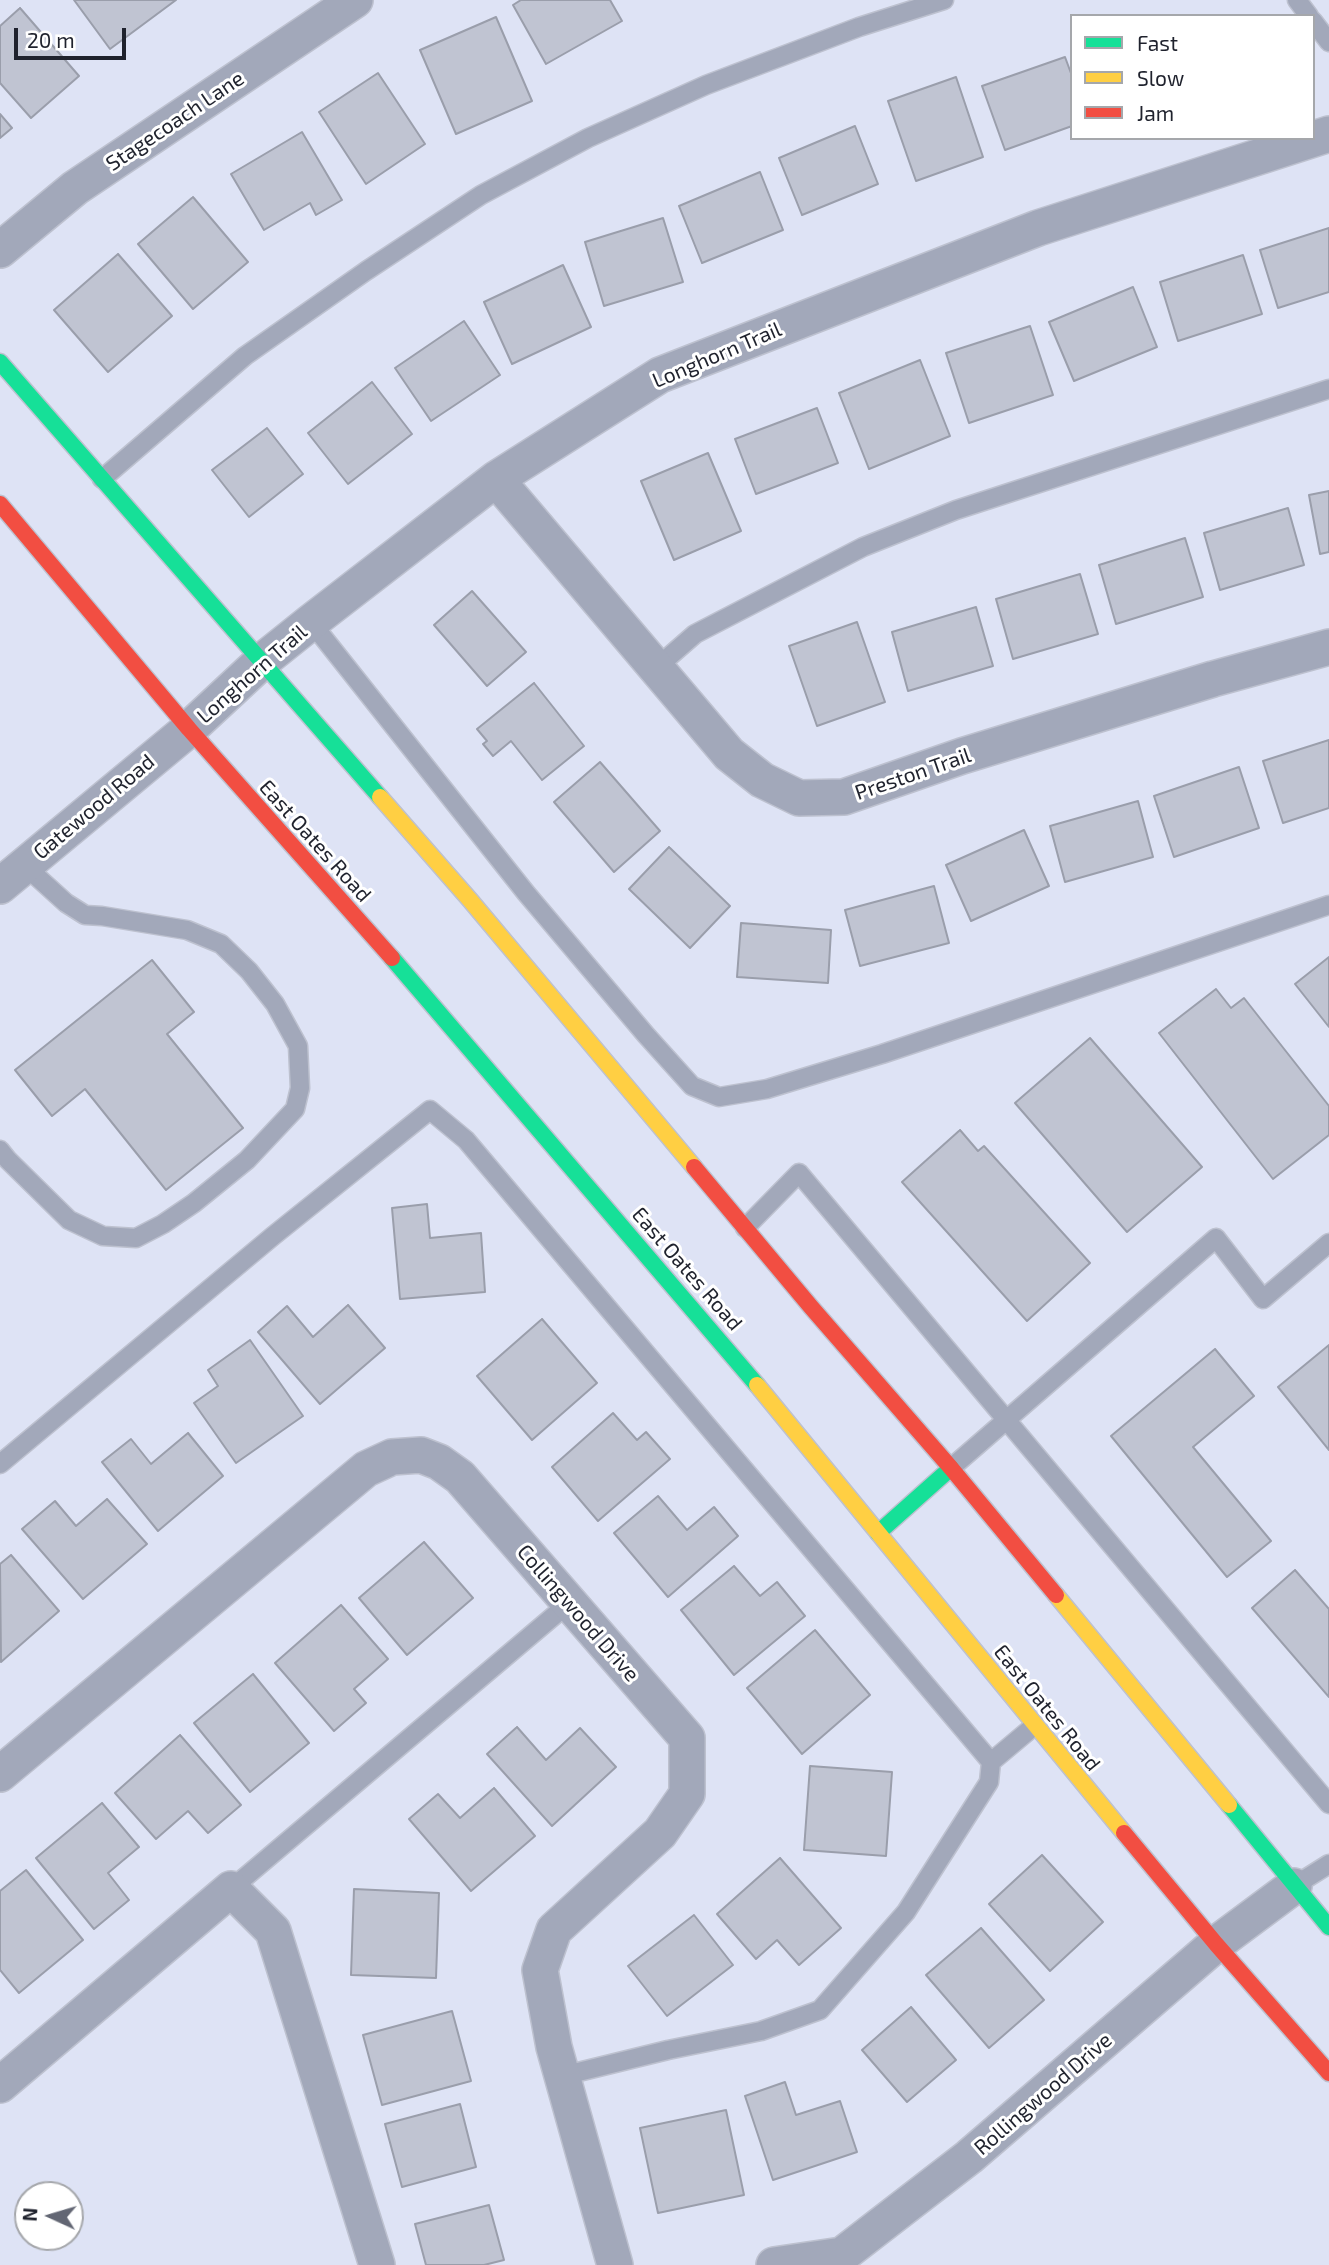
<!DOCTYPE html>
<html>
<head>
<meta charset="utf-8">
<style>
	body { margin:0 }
	#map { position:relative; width:1329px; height:2265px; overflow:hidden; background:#dee3f5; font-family:"Exo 2",sans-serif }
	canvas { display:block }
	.legend { position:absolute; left:1070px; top:14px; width:245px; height:126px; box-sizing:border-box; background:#fff; border:2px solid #a5a7ab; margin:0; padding:9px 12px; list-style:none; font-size:21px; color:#1f222d }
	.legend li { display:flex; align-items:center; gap:14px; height:35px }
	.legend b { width:35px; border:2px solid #a5a7ab }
	.north { position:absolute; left:14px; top:2181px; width:70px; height:70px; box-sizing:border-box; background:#fff; border:2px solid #a5a7ab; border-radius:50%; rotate:274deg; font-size:19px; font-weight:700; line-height:28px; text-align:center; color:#1f222d }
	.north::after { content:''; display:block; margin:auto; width:24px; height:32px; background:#626673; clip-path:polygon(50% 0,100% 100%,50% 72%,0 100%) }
	.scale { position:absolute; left:14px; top:28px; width:112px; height:32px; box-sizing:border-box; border:4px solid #1f222d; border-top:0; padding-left:9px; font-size:21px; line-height:24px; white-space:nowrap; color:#1f222d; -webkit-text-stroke:5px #fff; paint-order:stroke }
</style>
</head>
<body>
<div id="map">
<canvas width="1329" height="2265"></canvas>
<ul class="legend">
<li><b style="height:9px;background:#16e098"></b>Fast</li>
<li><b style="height:9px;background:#ffcf43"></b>Slow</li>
<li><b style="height:9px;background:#f24e42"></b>Jam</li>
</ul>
<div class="north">N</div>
<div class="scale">20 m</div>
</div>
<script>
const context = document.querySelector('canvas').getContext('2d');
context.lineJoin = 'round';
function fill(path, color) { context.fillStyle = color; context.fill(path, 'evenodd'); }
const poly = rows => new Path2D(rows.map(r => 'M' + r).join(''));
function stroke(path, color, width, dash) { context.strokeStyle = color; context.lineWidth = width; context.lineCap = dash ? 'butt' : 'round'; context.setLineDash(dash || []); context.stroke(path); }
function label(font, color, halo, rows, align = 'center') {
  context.font = font + ' "Exo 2",sans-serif'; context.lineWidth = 6; context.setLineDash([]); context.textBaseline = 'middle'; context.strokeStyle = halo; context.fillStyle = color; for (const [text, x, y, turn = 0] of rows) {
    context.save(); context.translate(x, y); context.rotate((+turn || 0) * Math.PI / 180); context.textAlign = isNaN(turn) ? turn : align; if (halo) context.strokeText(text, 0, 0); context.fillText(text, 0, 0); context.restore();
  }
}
const building = poly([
	[74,0,176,0,110,49,74,0],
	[521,0,610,0,622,21,546,64,513,5,521,0],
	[20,8,79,76,31,118,0,83,0,26,20,8],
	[496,17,532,101,456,134,420,50,496,17],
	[1065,57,1072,76,1072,126,1005,150,982,86,1065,57],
	[378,73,425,144,366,184,319,112,378,73],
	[956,77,983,157,916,181,888,101,956,77],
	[0,114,12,128,0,138,0,114],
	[855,126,878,184,802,215,779,158,855,126],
	[302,132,342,200,316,215,310,203,264,230,231,174,302,132],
	[760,172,783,230,702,263,679,206,760,172],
	[193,197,248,262,193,309,138,244,193,197],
	[663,218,683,282,604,306,585,242,663,218],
	[1329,228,1329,292,1278,308,1260,250,1329,228],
	[118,254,172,316,108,372,54,310,118,254],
	[1243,255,1262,314,1178,341,1160,282,1243,255],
	[563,265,591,327,512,364,484,302,563,265],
	[1133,287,1157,347,1074,381,1049,322,1133,287],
	[464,321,500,375,431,421,395,368,464,321],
	[1030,326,1053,395,969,423,946,353,1030,326],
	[920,360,950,436,869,469,839,393,920,360],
	[372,382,412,434,348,484,308,433,372,382],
	[817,408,838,463,756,494,735,439,817,408],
	[267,428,303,474,249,517,212,470,267,428],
	[708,453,741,531,674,560,641,481,708,453],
	[1329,491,1329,552,1320,554,1309,495,1329,491],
	[1288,508,1304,565,1220,590,1204,533,1288,508],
	[1185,538,1203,597,1116,624,1099,565,1185,538],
	[1080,574,1098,634,1013,659,996,599,1080,574],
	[472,591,526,652,487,686,434,625,472,591],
	[976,607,993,666,908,691,892,632,976,607],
	[857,622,885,702,817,726,789,646,857,622],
	[534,683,584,746,542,780,511,741,493,756,483,744,487,741,477,729,534,683],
	[1329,740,1329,808,1283,823,1263,761,1329,740],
	[600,762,660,831,614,872,554,802,600,762],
	[1239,767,1259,828,1174,857,1154,796,1239,767],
	[1138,801,1153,857,1065,882,1050,826,1138,801],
	[1024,830,1049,886,971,921,946,865,1024,830],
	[669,847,730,906,690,948,629,889,669,847],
	[934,886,949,943,860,966,845,910,934,886],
	[741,923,831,930,828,983,737,977,741,923],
	[1329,957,1329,1027,1295,984,1329,957],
	[152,960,194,1012,167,1034,243,1128,166,1190,85,1089,52,1116,15,1070,152,960],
	[1216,989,1231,1008,1244,998,1329,1106,1329,1135,1273,1179,1159,1033,1216,989],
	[1090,1038,1202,1167,1127,1232,1015,1103,1090,1038],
	[960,1130,978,1151,984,1146,1090,1263,1027,1321,902,1182,960,1130],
	[427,1204,430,1238,481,1233,485,1292,400,1299,392,1208,427,1204],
	[348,1305,385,1348,320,1404,258,1332,287,1306,313,1337,348,1305],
	[542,1319,597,1383,532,1440,477,1376,542,1319],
	[250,1340,303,1416,236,1463,194,1403,218,1386,208,1370,250,1340],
	[1329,1345,1329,1450,1278,1387,1329,1345],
	[1215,1349,1254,1396,1193,1447,1271,1541,1227,1577,1111,1436,1215,1349],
	[613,1413,637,1440,646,1432,670,1459,598,1521,552,1467,613,1413],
	[188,1433,223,1476,158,1531,102,1462,131,1439,151,1464,188,1433],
	[658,1496,687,1530,714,1507,738,1536,668,1597,614,1533,658,1496],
	[107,1499,147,1544,83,1599,22,1529,55,1501,76,1526,107,1499],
	[424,1542,473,1598,407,1655,359,1598,424,1542],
	[11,1555,59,1611,1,1662,0,1564,11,1555],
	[734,1566,760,1596,777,1582,805,1616,734,1675,681,1610,734,1566],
	[1295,1570,1329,1609,1329,1697,1252,1608,1295,1570],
	[341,1605,388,1659,354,1689,366,1703,334,1731,275,1663,341,1605],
	[815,1630,870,1695,802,1754,747,1688,815,1630],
	[253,1674,309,1743,250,1792,194,1723,253,1674],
	[517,1727,546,1760,580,1728,616,1767,552,1826,487,1754,517,1727],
	[180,1735,241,1805,208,1833,188,1811,156,1839,115,1793,180,1735],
	[810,1766,892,1772,886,1856,804,1850,810,1766],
	[494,1788,535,1836,471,1891,409,1819,438,1794,460,1818,494,1788],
	[102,1803,139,1847,108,1873,129,1900,94,1929,36,1858,102,1803],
	[1042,1855,1103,1922,1050,1971,989,1904,1042,1855],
	[780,1858,841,1928,799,1965,777,1940,756,1959,717,1914,780,1858],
	[26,1870,83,1940,19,1993,0,1970,0,1891,26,1870],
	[354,1889,439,1893,436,1978,351,1975,354,1889],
	[694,1915,733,1965,667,2016,628,1966,694,1915],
	[981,1928,1044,2000,989,2048,926,1975,981,1928],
	[911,2007,956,2060,907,2102,862,2050,911,2007],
	[452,2011,471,2081,382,2105,363,2035,452,2011],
	[785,2082,796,2115,840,2101,857,2152,773,2180,745,2096,785,2082],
	[460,2104,476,2167,402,2187,385,2124,460,2104],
	[726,2110,744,2195,658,2213,640,2128,726,2110],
	[489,2205,504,2260,484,2265,426,2265,415,2224,489,2205]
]);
fill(building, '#c0c4d2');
stroke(building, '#9a9eab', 2);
const lane = poly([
	[1297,0,1309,16],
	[1313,21,1329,42],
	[102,479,245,356,366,271,481,195,588,138,706,85,859,27,944,0],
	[311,622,526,893,646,1035,692,1086,719,1097,767,1089,882,1054,1329,905],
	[656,668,695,634,863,547,956,510,1329,389],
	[0,1150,8,1160,69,1220,103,1236,136,1238,163,1224,194,1203,247,1160,295,1109,300,1088,298,1046,275,1004,249,971,221,944,187,930,102,916,85,915,66,903,24,865],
	[745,1228,799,1173,1329,1804],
	[0,1464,273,1236,430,1110,466,1140,991,1762,1034,1726],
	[951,1468,1216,1238,1263,1299,1329,1243],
	[1294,1886,1329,1864],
	[231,1889,569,1603],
	[562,2076,668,2050,761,2031,820,2010,906,1912,989,1782,991,1762]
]);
const street = poly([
	[0,250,75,188,355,0],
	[496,479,729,754,762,780,799,798,844,797,962,756,1213,679,1329,647],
	[0,886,189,729,261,662,311,622,496,479,660,375,1038,228,1329,134],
	[0,1774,366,1469,392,1457,421,1455,439,1462,460,1477,687,1738,687,1794,660,1833,554,1930,540,1970,554,2047,615,2265],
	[0,2085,231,1889,273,1931,377,2265],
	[774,2265,842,2255,969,2157,1216,1944,1294,1886]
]);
const fast = poly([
	[0,362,380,797],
	[392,958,757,1385],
	[878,1533,951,1468],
	[1229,1805,1329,1927]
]);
const slow = poly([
	[380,797,470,900,694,1167],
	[757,1385,1124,1833],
	[1056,1595,1229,1805]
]);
const jam = poly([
	[0,504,189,729,392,958],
	[694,1167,811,1307,951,1468,1056,1595],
	[1124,1833,1216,1944,1329,2073]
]);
stroke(lane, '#bdc1cf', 21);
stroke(street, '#bdc1cf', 38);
stroke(fast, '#bdc1cf', 19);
stroke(slow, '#bdc1cf', 19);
stroke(jam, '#bdc1cf', 19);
stroke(lane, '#a2a8ba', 18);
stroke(street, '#a2a8ba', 35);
stroke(fast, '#16e098', 16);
stroke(slow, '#ffcf43', 16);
stroke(jam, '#f24e42', 16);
label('21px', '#1f222d', '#fff', [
	["Stagecoach Lane",175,121,-34],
	["Longhorn Trail",717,355,-23],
	["Longhorn Trail",252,674,-41],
	["Preston Trail",913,774,-19],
	["Gatewood Road",94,807,-40],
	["East Oates Road",315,841,48],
	["East Oates Road",687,1269,49],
	["Collingwood Drive",578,1613,49],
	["East Oates Road",1047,1708,51],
	["Rollingwood Drive",1043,2094,-41]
]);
</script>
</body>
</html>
